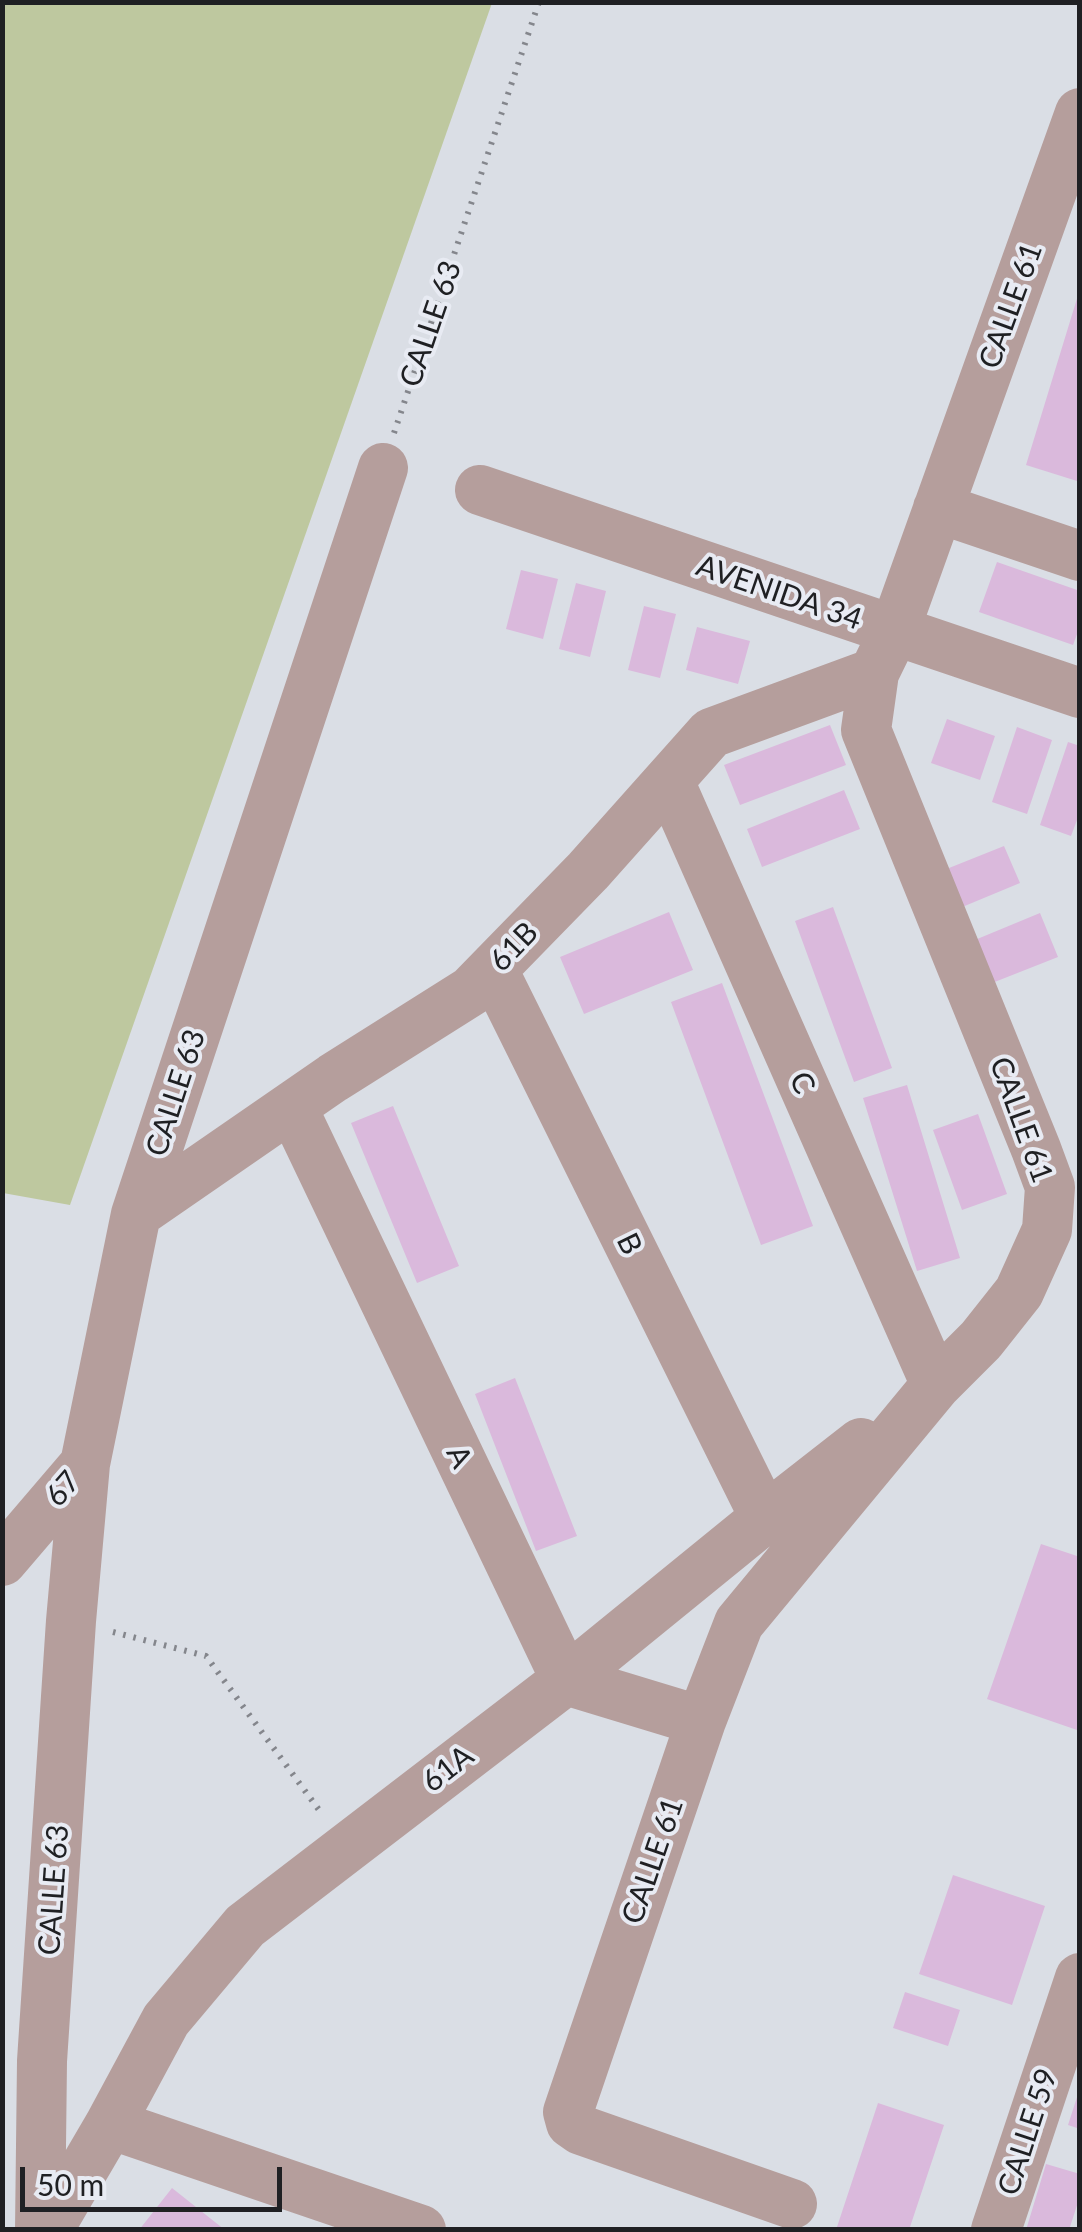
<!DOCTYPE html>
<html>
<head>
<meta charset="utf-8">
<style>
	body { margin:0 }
	#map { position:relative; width:1082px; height:2232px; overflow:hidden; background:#dadee5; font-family:Lato,sans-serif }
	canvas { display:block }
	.frame { position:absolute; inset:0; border:5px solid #1f2023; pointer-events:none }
	.scale { position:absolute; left:20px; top:2167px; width:262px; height:45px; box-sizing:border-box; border:5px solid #1f2023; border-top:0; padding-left:12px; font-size:30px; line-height:35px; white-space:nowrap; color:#1f2023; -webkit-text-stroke:8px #e8ebf3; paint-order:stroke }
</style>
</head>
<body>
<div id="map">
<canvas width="1082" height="2232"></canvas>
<div class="frame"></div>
<div class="scale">50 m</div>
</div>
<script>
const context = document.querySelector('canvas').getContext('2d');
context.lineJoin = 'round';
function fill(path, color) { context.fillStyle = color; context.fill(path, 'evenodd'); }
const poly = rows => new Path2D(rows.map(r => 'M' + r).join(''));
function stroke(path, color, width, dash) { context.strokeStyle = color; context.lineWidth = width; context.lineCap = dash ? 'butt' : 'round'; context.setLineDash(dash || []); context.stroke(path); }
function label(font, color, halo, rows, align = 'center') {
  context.font = font + ' Lato,sans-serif'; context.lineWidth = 8; context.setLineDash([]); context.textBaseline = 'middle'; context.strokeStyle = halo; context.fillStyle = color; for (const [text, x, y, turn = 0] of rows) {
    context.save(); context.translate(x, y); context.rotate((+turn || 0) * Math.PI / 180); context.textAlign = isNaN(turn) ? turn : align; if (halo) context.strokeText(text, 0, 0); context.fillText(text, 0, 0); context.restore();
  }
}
fill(poly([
	[2,3,492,3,70,1205,3,1193]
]), '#bec89f');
fill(poly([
	[1079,292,1080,472,1077,481,1026,465],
	[997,562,1080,591,1080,626,1073,645,979,612],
	[521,570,558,579,543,639,506,629],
	[576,583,606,591,590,657,559,649],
	[644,606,676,614,660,678,628,670],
	[697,627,750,641,738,684,686,670],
	[947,719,995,736,980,780,931,763],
	[830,725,846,765,740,805,724,765],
	[1017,727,1052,740,1027,814,992,802],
	[1068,742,1080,746,1080,812,1071,836,1040,825],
	[844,790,860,829,762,867,747,829],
	[1004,846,1020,883,955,910,939,872],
	[833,907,892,1068,854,1082,795,921],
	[669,912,693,970,584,1014,560,957],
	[1040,913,1058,957,987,985,970,942],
	[722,983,813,1226,761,1245,671,1002],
	[907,1085,960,1258,917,1271,863,1098],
	[393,1106,459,1266,417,1283,351,1123],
	[978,1114,1007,1194,962,1210,933,1130],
	[515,1378,577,1536,536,1551,475,1394],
	[1041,1544,1080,1557,1080,1731,987,1699],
	[953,1875,1045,1906,1012,2005,919,1974],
	[905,1992,960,2010,948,2046,893,2028],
	[1079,2091,1080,2091,1080,2129,1068,2125],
	[878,2103,944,2125,909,2230,836,2230],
	[1046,2164,1080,2174,1080,2196,1069,2230,1026,2230],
	[172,2188,225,2230,139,2230]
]), '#dab9dc');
stroke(poly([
	[394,433,539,2],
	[113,1632,206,1656,322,1814]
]), '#84868c', 6, [2.5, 8]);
stroke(poly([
	[480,490,1080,693],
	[938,508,1080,556],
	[669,781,936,1385],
	[493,970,765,1518],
	[292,1107,566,1680,701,1721],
	[136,1214,333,1078,471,991,588,871,711,733,874,673],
	[2,1561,85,1464],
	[110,2124,421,2230],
	[792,2204,581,2130,571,2123,568,2112,701,1721,739,1623,936,1385,981,1340,1019,1292,1047,1230,1050,1187,1036,1149,866,730,874,673,894,632,1080,113],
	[40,2230,42,2061,71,1621,85,1464,136,1214,383,468],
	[48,2230,110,2124,166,2020,245,1926,566,1680,765,1518,861,1443],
	[996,2230,1080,1978]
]), '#b59e9c', 50);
label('30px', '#1f2023', '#e8ebf3', [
	["CALLE 61",1011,306,-70],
	["CALLE 63",431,324,-71],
	["AVENIDA 34",779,593,19],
	["61B",514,947,-46],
	["C",802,1083,66],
	["CALLE 63",176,1093,-72],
	["CALLE 61",1021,1120,70],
	["B",629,1244,64],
	["A",459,1457,64],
	["67",63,1489,-49],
	["61A",448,1769,-38],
	["CALLE 61",653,1861,-71],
	["CALLE 63",54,1890,-86],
	["CALLE 59",1028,2132,-72]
]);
</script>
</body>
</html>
